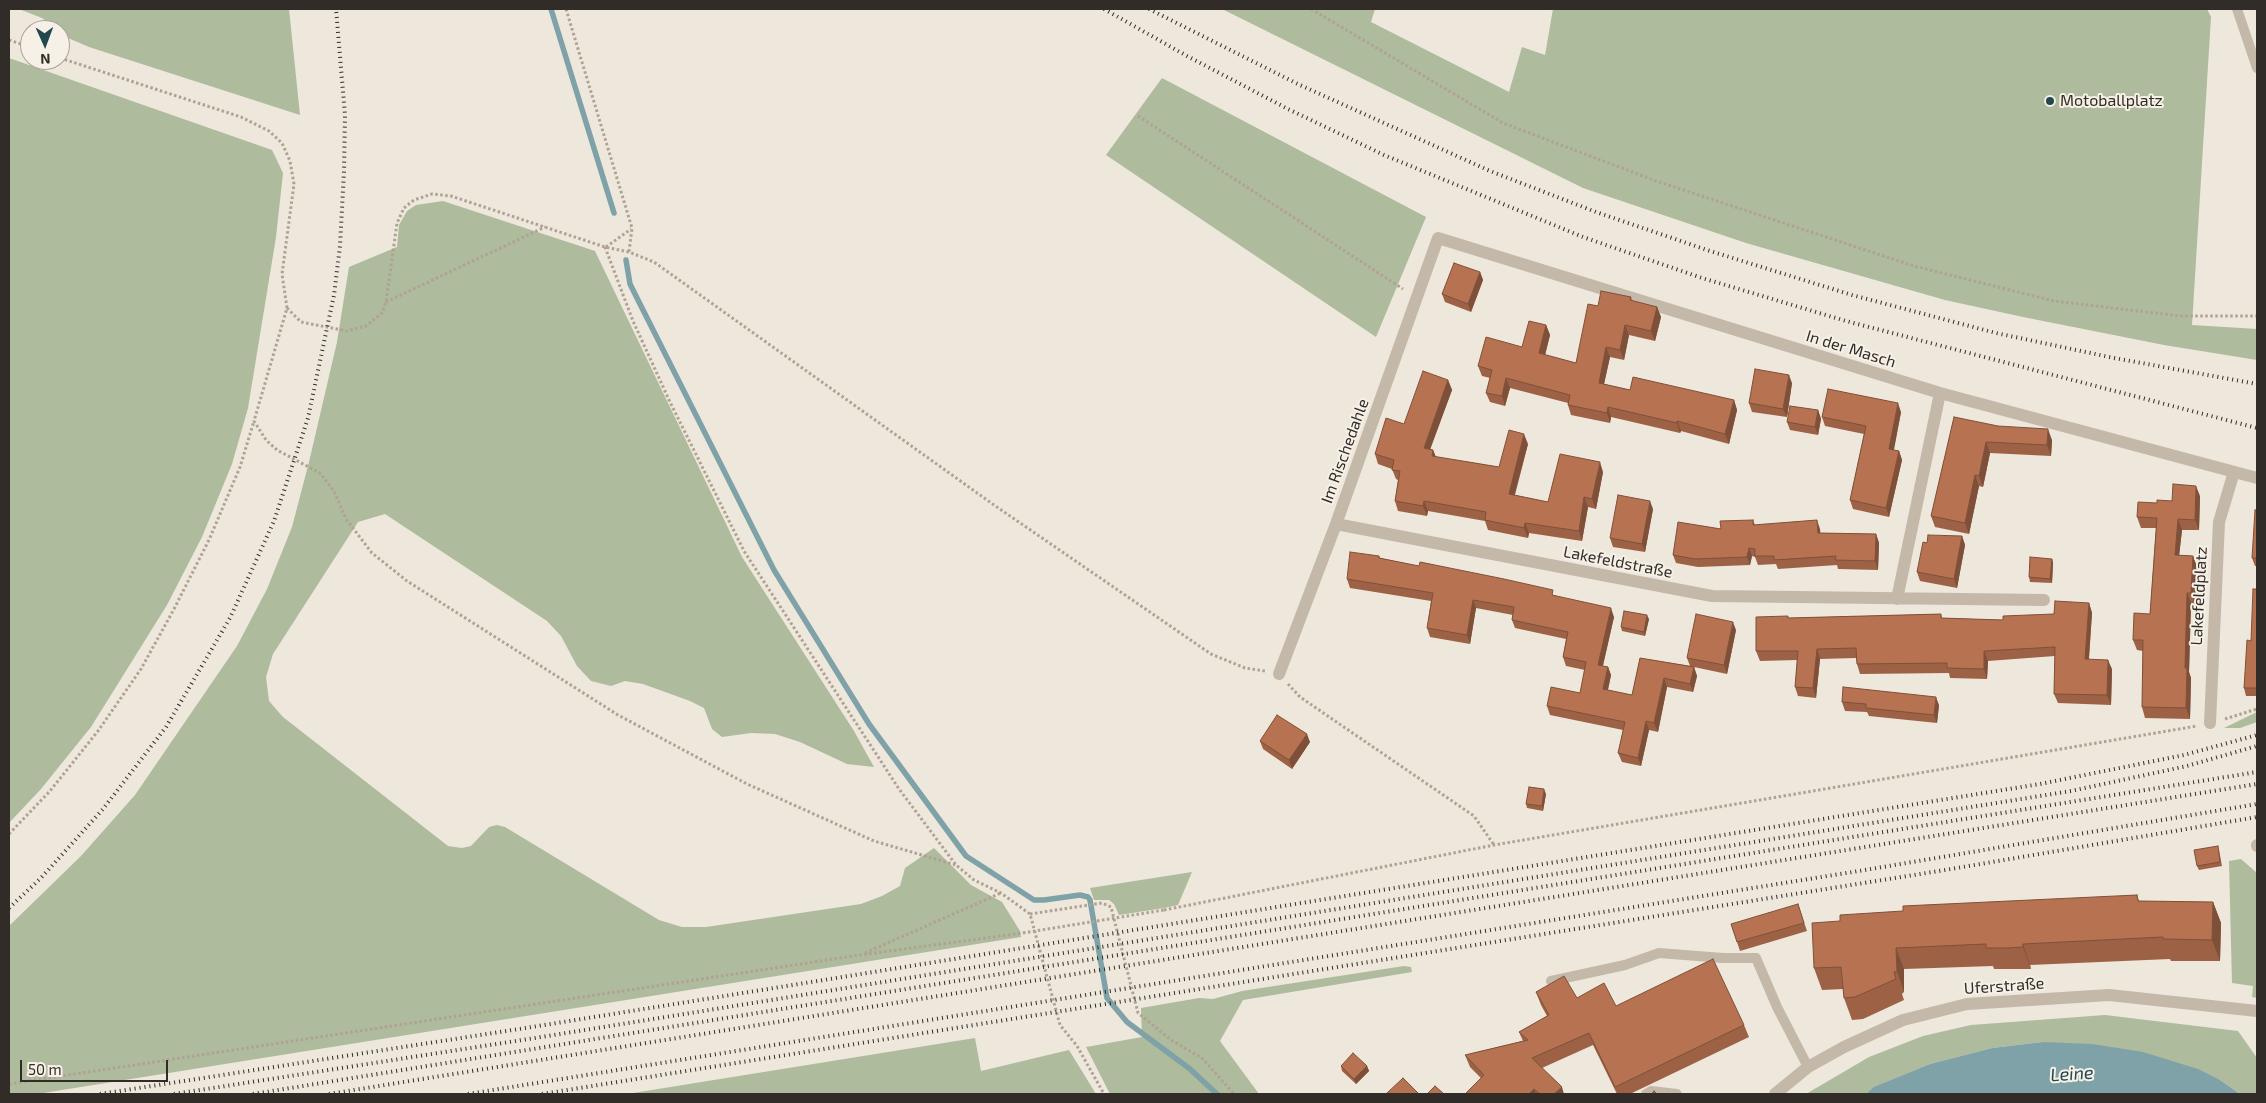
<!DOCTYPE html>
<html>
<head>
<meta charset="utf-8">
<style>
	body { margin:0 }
	#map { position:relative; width:2266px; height:1103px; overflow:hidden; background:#eee7db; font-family:"Exo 2",sans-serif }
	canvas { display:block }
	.frame { position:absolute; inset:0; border:10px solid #322c28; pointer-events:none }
	.north { position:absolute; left:20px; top:20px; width:50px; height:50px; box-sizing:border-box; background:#f6f0e7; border:1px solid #a8a29b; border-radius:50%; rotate:178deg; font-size:14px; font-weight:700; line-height:20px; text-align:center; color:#322c28 }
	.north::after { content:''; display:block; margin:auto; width:18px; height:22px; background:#22484f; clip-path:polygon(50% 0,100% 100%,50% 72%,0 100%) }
	.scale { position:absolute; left:20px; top:1060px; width:148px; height:22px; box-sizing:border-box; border:2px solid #322c28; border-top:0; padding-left:6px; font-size:15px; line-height:18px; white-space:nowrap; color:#322c28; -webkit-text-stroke:4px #f6f0e7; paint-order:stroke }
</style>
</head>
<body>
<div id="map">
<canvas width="2266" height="1103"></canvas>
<div class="frame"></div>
<div class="north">N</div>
<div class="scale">50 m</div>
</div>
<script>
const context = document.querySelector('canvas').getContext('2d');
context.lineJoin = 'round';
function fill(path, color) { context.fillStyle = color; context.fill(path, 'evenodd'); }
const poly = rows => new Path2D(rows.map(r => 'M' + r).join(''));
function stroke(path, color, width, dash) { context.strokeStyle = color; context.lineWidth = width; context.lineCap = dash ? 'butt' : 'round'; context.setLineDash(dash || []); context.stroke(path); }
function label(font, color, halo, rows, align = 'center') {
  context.font = font + ' "Exo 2",sans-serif'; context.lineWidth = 4; context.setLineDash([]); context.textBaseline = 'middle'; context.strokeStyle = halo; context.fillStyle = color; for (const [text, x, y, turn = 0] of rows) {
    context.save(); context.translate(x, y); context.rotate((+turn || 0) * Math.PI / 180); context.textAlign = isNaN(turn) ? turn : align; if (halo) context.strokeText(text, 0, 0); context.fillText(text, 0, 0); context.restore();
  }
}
fill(poly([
	[19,9,289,9,300,115,89,47,68,38,60,30,42,18],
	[1222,9,1375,9,1371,22,1509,92,1522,47,1545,55,1553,9,2207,9,2211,17,2192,325,2257,329,2257,360,2164,345,2023,317,1945,300,1746,243,1583,188],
	[9,58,272,150,283,173,276,237,248,408,232,464,202,537,167,605,91,727,41,789,9,823],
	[1162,78,1426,217,1376,337,1106,155],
	[443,201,595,251,742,557,854,731,874,767,847,764,800,742,775,734,751,733,722,737,712,729,704,708,690,701,643,684,625,681,611,686,591,681,577,666,561,636,547,621,385,514,358,522,273,654,266,677,269,701,283,717,448,846,462,848,471,846,489,827,497,825,505,827,659,920,682,927,706,927,861,904,882,896,900,886,905,868,934,848,971,885,1002,902,1020,931,1021,937,37,1094,9,1094,9,926,81,856,135,795,237,646,267,589,292,527,309,462,337,342,349,267,397,247,399,225,407,211,416,205],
	[2257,712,2257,722,2240,728,2224,728],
	[2241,859,2257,873,2257,998,2252,997,2253,986,2232,983,2229,861],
	[1192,872,1178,905,1164,908,1119,915,1114,904,1109,900,1094,900,1090,888],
	[1404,966,1411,967,1412,972,1243,1000,1220,1041,1259,1094,1110,1094,1086,1047,1142,1037,1141,1008,1199,998,1213,999,1242,991],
	[2105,1015,2238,1031,2257,1058,2257,1094,2240,1094,2220,1080,2043,1042,1992,1048,1930,1064,1875,1087,1866,1094,1806,1094,1869,1057,1923,1036,1971,1025],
	[975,1038,981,1071,1069,1050,1096,1094,627,1094]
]), '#aebb9d');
fill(poly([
	[2043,1042,2092,1044,2143,1052,2198,1069,2220,1080,2240,1094,1866,1094,1874,1087,1930,1064,1992,1048]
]), '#7ea2a7');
stroke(poly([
	[551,9,614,213],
	[626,260,630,284,640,304,774,570,869,724,966,856,1034,900,1044,900,1080,895,1088,897,1090,900,1107,998,1127,1022,1190,1069,1217,1094]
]), '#7ea2a7', 5.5);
stroke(poly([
	[566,9,632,228,629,252],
	[1311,9,1503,123,1656,181,1914,266,2054,301,2180,316,2257,316],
	[9,40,30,47],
	[60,58,241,117,269,131,282,143,290,161,294,184,282,274,287,308,254,421,266,440,277,450,320,473,334,491,346,519,372,553,407,581,618,715,747,784,874,841,956,865],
	[1138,116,1403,289],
	[605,247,633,321,670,402,744,551,899,789,956,865,974,880,1001,893,1030,914,1060,1025,1077,1046,1104,1094],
	[606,247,631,229],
	[386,302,545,227],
	[287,308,301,322,347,331,366,326,382,313,386,302,397,223,404,208,414,200,432,194,451,196,605,247,629,252,654,262,994,505,1211,654,1245,668,1265,671],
	[1288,684,1300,697,1474,816,1494,845],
	[2225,719,2257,709],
	[9,834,50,791,98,731,141,669,174,609,209,540,240,467,254,421],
	[1164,910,1494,845,2197,726],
	[1030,914,1102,903,1111,907,1138,1013,1171,1040,1202,1058,1234,1094],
	[865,953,1001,893],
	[9,1084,860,955,1023,933]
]), '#b0a293', 3, [2.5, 2.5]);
stroke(poly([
	[2237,9,2257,68],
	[1551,981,1625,965,1659,953,1723,958,1756,958,1777,1007,1808,1067],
	[1646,1094,1651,1091,1677,1094]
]), '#c4b8a9', 10);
stroke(poly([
	[1336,524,1712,596,2044,600],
	[1897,599,1940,393],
	[1279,674,1336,524,1438,238,1940,393,2257,478],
	[2210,723,2219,522,2234,472],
	[2257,845,2257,846],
	[1775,1094,1808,1067,1844,1047,1903,1020,1967,1004,2109,995,2257,1011]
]), '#c4b8a9', 12);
stroke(poly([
	[1104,9,1187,56,1288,109,1384,155,1583,237,1702,278,1846,321,2257,428],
	[1149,9,1300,85,1490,171,1596,212,1710,251,1852,295,1996,333,2114,358,2257,384],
	[9,908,41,878,103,809,166,727,230,618,274,521,308,418,334,295,340,246,344,171,345,115,336,9],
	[100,1094,532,1027,2040,784,2184,755,2257,735],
	[174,1094,535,1038,2071,791,2187,766,2257,746],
	[253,1094,2257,772],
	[329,1094,2257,784],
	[468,1094,1865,870,2257,804],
	[542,1094,1945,870,2257,817]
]), '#322c28', 4, [1, 4]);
stroke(poly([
	[1023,933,1164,910]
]), '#b0a293', 3, [2.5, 2.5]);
fill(poly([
	[1480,272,1483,280,1471,312,1445,302,1442,294],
	[1631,297,1632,301,1657,307,1661,317,1655,341,1629,335,1624,360,1610,357,1604,384,1630,390,1734,400,1737,410,1729,444,1681,431,1680,433,1611,417,1610,423,1571,415,1568,405,1568,403,1510,388,1505,406,1490,402,1486,393,1490,378,1482,376,1478,366,1522,347,1546,325,1550,335,1545,355,1576,363,1598,306],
	[1448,380,1452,390,1430,449,1433,450,1436,457,1499,467,1528,444,1515,495,1548,502,1603,472,1596,509,1588,507,1582,541,1529,533,1528,538,1488,530,1485,521,1428,511,1427,516,1398,511,1395,501,1398,480,1396,479,1392,469,1378,464,1375,454],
	[1792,383,1787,417,1752,412,1749,403],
	[1818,410,1821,419,1818,435,1790,430,1787,422],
	[1901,412,1894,450,1899,451,1902,460,1889,517,1853,509,1850,500,1864,434,1825,426,1822,417],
	[1954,417,2052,440,2051,456,1990,453,1983,487,1979,486,1969,534,1935,527,1931,516],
	[2200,496,2199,530,2182,530,2179,555,2193,556,2197,567,2195,604,2191,603,2189,672,2191,678,2190,719,2145,718,2142,707,2143,651,2137,650,2133,640,2150,614,2156,528,2141,528,2137,517,2157,503],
	[1653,509,1645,552,1613,547,1610,538],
	[2257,510,2257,566,2255,566,2252,558],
	[1753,520,1755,525,1820,529,1820,533,1876,534,1879,543,1878,570,1838,569,1837,565,1778,569,1776,564,1758,565,1755,557,1752,556,1750,565,1698,567,1676,563,1673,555,1721,529],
	[1962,536,1965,545,1957,588,1920,581,1917,572,1927,543],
	[1379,556,1380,558,1554,595,1614,617,1603,666,1608,667,1611,675,1608,690,1632,695,1640,658,1690,666,1687,658,1736,630,1727,674,1694,667,1697,676,1693,692,1667,687,1658,732,1649,730,1641,766,1622,762,1618,753,1623,730,1550,715,1547,706,1580,693,1585,670,1566,666,1563,657,1566,639,1515,628,1512,620,1513,615,1476,608,1470,644,1430,637,1427,628,1431,601,1350,588,1347,579],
	[2052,559,2053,563,2052,583,2030,582,2029,577],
	[2257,589,2257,696,2246,696,2244,688,2251,641],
	[2089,603,2092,613,2089,659,2112,669,2111,705,2058,703,2054,694,2055,656,1988,661,1987,679,1950,678,1949,673,1860,674,1857,664,1856,658,1820,659,1816,698,1798,696,1795,687,1797,660,1760,661,1756,651,1788,618,1941,614,1942,618,2003,620,2054,614],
	[1649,619,1645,636,1622,631,1621,627],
	[1842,702,1939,705,1937,723,1869,716,1867,712,1845,711],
	[1260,741,1310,742,1292,769,1263,749],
	[1546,794,1543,811,1527,808,1526,804],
	[2219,850,2222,866,2199,870,2197,866],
	[2137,895,2139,901,2213,902,2221,923,2220,961,2171,961,2170,959,2030,965,2031,969,1994,969,1993,966,1904,969,1904,992,1902,994,1904,1000,1863,1019,1852,1020,1844,998,1843,989,1822,990,1814,968,1840,921],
	[1798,904,1807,931,1740,951,1737,942],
	[1536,992,1577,998,1616,1006,1744,1025,1749,1037,1630,1094,1617,1094,1593,1045,1542,1068,1564,1094,1465,1094,1481,1078,1470,1067,1465,1055,1523,1041,1519,1032,1547,1016,1541,1005],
	[1341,1066,1367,1066,1369,1071,1356,1084,1342,1071]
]), '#9d6246');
fill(poly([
	[1480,272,1483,280,1471,312,1468,304],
	[1657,307,1661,317,1655,341,1651,331],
	[1546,325,1550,335,1543,363,1539,353],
	[1625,325,1629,335,1624,360,1620,350],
	[1606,347,1610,357,1602,393,1599,383],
	[1789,375,1792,383,1787,417,1783,409],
	[1506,378,1510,388,1505,406,1502,396],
	[1448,380,1452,390,1427,458,1424,448],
	[1734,400,1737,410,1729,444,1725,434],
	[1898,403,1901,412,1892,458,1889,449],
	[1608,407,1611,417,1610,423,1607,413],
	[1818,410,1821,419,1818,435,1815,427],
	[1677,421,1681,431,1680,433,1677,423],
	[2048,429,2052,440,2051,456,2047,445],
	[1524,434,1528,444,1512,503,1509,494],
	[1986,442,1990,453,1983,487,1979,476],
	[1433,450,1437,460,1432,456],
	[1899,451,1902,460,1889,517,1886,508],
	[1600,462,1603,472,1596,509,1592,499],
	[1975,475,1979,486,1969,534,1965,523],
	[2196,486,2200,496,2199,530,2195,520],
	[1584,497,1588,507,1582,541,1579,531],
	[1424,501,1428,511,1427,516,1423,506],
	[1650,501,1653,509,1645,552,1642,544],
	[2178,519,2182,530,2178,566,2175,555],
	[1817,520,1820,529,1821,541,1818,533],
	[1525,523,1529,533,1528,538,1524,528],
	[1876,534,1879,543,1878,570,1875,561],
	[1962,536,1965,545,1957,588,1954,579],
	[1749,548,1752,556,1750,565,1747,557],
	[2193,556,2197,567,2195,604,2191,593],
	[2052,559,2053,563,2052,583,2050,579],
	[2187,593,2191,603,2189,672,2191,678,2190,719,2186,708,2185,668],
	[1473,600,1476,608,1470,644,1467,635],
	[2089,603,2092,613,2088,669,2085,659],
	[1611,608,1614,617,1601,673,1598,665],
	[1647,615,1649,619,1645,636,1644,632],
	[1733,622,1736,630,1727,674,1724,665],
	[1817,649,1820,659,1816,698,1813,688],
	[1984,651,1988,661,1987,679,1984,669],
	[2108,660,2112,669,2111,705,2107,695],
	[1608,667,1611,675,1606,698,1603,689],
	[1694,667,1697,676,1693,692,1690,684],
	[1664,678,1667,687,1658,732,1654,723],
	[1936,697,1939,705,1937,723,1934,715],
	[1646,721,1649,730,1641,766,1638,758],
	[1307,734,1310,742,1292,769,1289,760],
	[1544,789,1546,794,1543,811,1542,806],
	[2213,902,2221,923,2220,961,2212,940],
	[2023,944,2030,965,2031,969,2023,947],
	[1896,948,1904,969,1904,992,1897,971],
	[1367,1066,1369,1071,1356,1084,1354,1079],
	[1562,1087,1564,1094,1554,1094],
	[1534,1089,1536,1094,1529,1094]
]), '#7f5039');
const building = poly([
	[1454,263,1480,272,1468,304,1442,294,1454,263],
	[1601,291,1631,297,1630,300,1657,307,1651,331,1625,325,1620,350,1606,347,1599,383,1630,390,1633,377,1734,400,1725,434,1677,421,1677,423,1608,407,1607,413,1568,405,1570,395,1506,378,1502,396,1486,393,1492,370,1478,366,1486,337,1522,347,1529,321,1546,325,1539,353,1576,363,1588,304,1598,306,1601,291],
	[1755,369,1789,375,1783,409,1749,403,1755,369],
	[1423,371,1448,380,1424,448,1433,450,1432,456,1499,467,1509,430,1524,434,1509,494,1548,502,1560,454,1600,462,1592,499,1584,497,1579,531,1525,523,1524,528,1485,520,1486,512,1424,501,1423,506,1395,501,1400,471,1392,470,1394,460,1375,454,1386,418,1404,424,1423,371],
	[1828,389,1898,403,1889,449,1899,451,1886,508,1850,500,1866,426,1822,417,1828,389],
	[1790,406,1818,410,1815,427,1787,422,1790,406],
	[1954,417,1998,426,2048,429,2047,445,1986,442,1979,476,1975,475,1965,523,1931,516,1954,417],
	[2173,484,2196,486,2195,520,2178,519,2175,555,2193,556,2191,593,2187,593,2185,668,2187,668,2186,708,2142,707,2143,640,2133,640,2134,613,2150,614,2157,518,2137,517,2138,502,2157,503,2157,500,2172,501,2173,484],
	[1618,495,1650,501,1642,544,1610,538,1618,495],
	[2255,510,2257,510,2257,558,2252,558,2255,510],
	[1753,520,1753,525,1817,520,1818,533,1876,534,1875,561,1835,560,1836,556,1774,560,1774,556,1755,556,1755,549,1749,548,1747,557,1695,559,1673,555,1678,522,1721,529,1720,521,1753,520],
	[1928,535,1962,536,1954,579,1917,572,1923,542,1927,543,1928,535],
	[1350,552,1379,556,1379,558,1419,566,1420,562,1504,579,1553,590,1552,595,1611,608,1598,665,1608,667,1603,689,1632,695,1640,658,1694,667,1690,684,1664,678,1654,723,1646,721,1638,758,1618,753,1625,722,1547,706,1551,687,1580,693,1586,662,1563,657,1568,632,1512,620,1514,607,1473,600,1467,635,1427,628,1433,593,1347,579,1350,552],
	[2030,557,2052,559,2050,579,2029,577,2030,557],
	[2253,589,2257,589,2257,688,2244,688,2247,640,2251,641,2253,589],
	[2055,601,2089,603,2085,659,2108,660,2107,695,2054,694,2055,647,1984,651,1984,669,1947,668,1947,663,1857,664,1856,648,1817,649,1813,688,1795,687,1798,651,1756,651,1756,617,1788,616,1788,618,1941,614,1941,618,2003,620,2003,616,2054,614,2055,601],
	[1624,611,1647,615,1644,632,1621,627,1624,611],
	[1696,614,1733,622,1724,665,1687,658,1696,614],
	[1843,687,1936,697,1934,715,1866,708,1866,704,1842,702,1843,687],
	[1277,715,1307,734,1289,760,1260,741,1277,715],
	[1529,787,1544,789,1542,806,1526,804,1529,787],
	[2218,846,2220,862,2197,866,2194,850,2218,846],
	[2137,895,2138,901,2213,902,2212,940,2163,939,2163,937,2023,944,2023,947,2008,948,1986,948,1986,944,1896,948,1897,971,1894,972,1896,979,1855,997,1844,998,1841,967,1814,968,1812,923,1840,921,1840,915,1903,911,1903,906,2137,895],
	[1798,904,1804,923,1737,942,1731,924,1798,904],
	[1713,959,1744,1025,1615,1087,1589,1033,1532,1058,1562,1087,1554,1094,1540,1094,1534,1089,1529,1094,1465,1094,1484,1075,1465,1055,1528,1040,1519,1032,1549,1015,1536,992,1564,976,1577,998,1604,983,1616,1006,1713,959],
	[1353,1053,1367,1066,1354,1079,1341,1066,1353,1053],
	[1403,1078,1419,1094,1386,1094,1403,1078],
	[1435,1086,1444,1094,1427,1094,1435,1086],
	[1654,1091,1657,1094,1652,1094,1654,1091]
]);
fill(building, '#b67251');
stroke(building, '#7f5039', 1);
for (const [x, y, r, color] of [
	[2050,101,5,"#22484f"]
]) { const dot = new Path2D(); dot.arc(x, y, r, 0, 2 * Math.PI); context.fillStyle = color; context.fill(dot); stroke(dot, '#f6f0e7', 2); }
label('16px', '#322c28', '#f6f0e7', [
	["Motoballplatz",2060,101]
], 'left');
label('16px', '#322c28', '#f6f0e7', [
	["In der Masch",1851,349,17],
	["Im Rischedahle",1345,451,-70],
	["Lakefeldstraße",1618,562,11],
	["Lakefeldplatz",2199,596,-87],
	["Uferstraße",2004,986,-4]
]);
label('italic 18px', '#22484f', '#f6f0e7', [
	["Leine",2072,1074,-4]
]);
</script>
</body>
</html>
